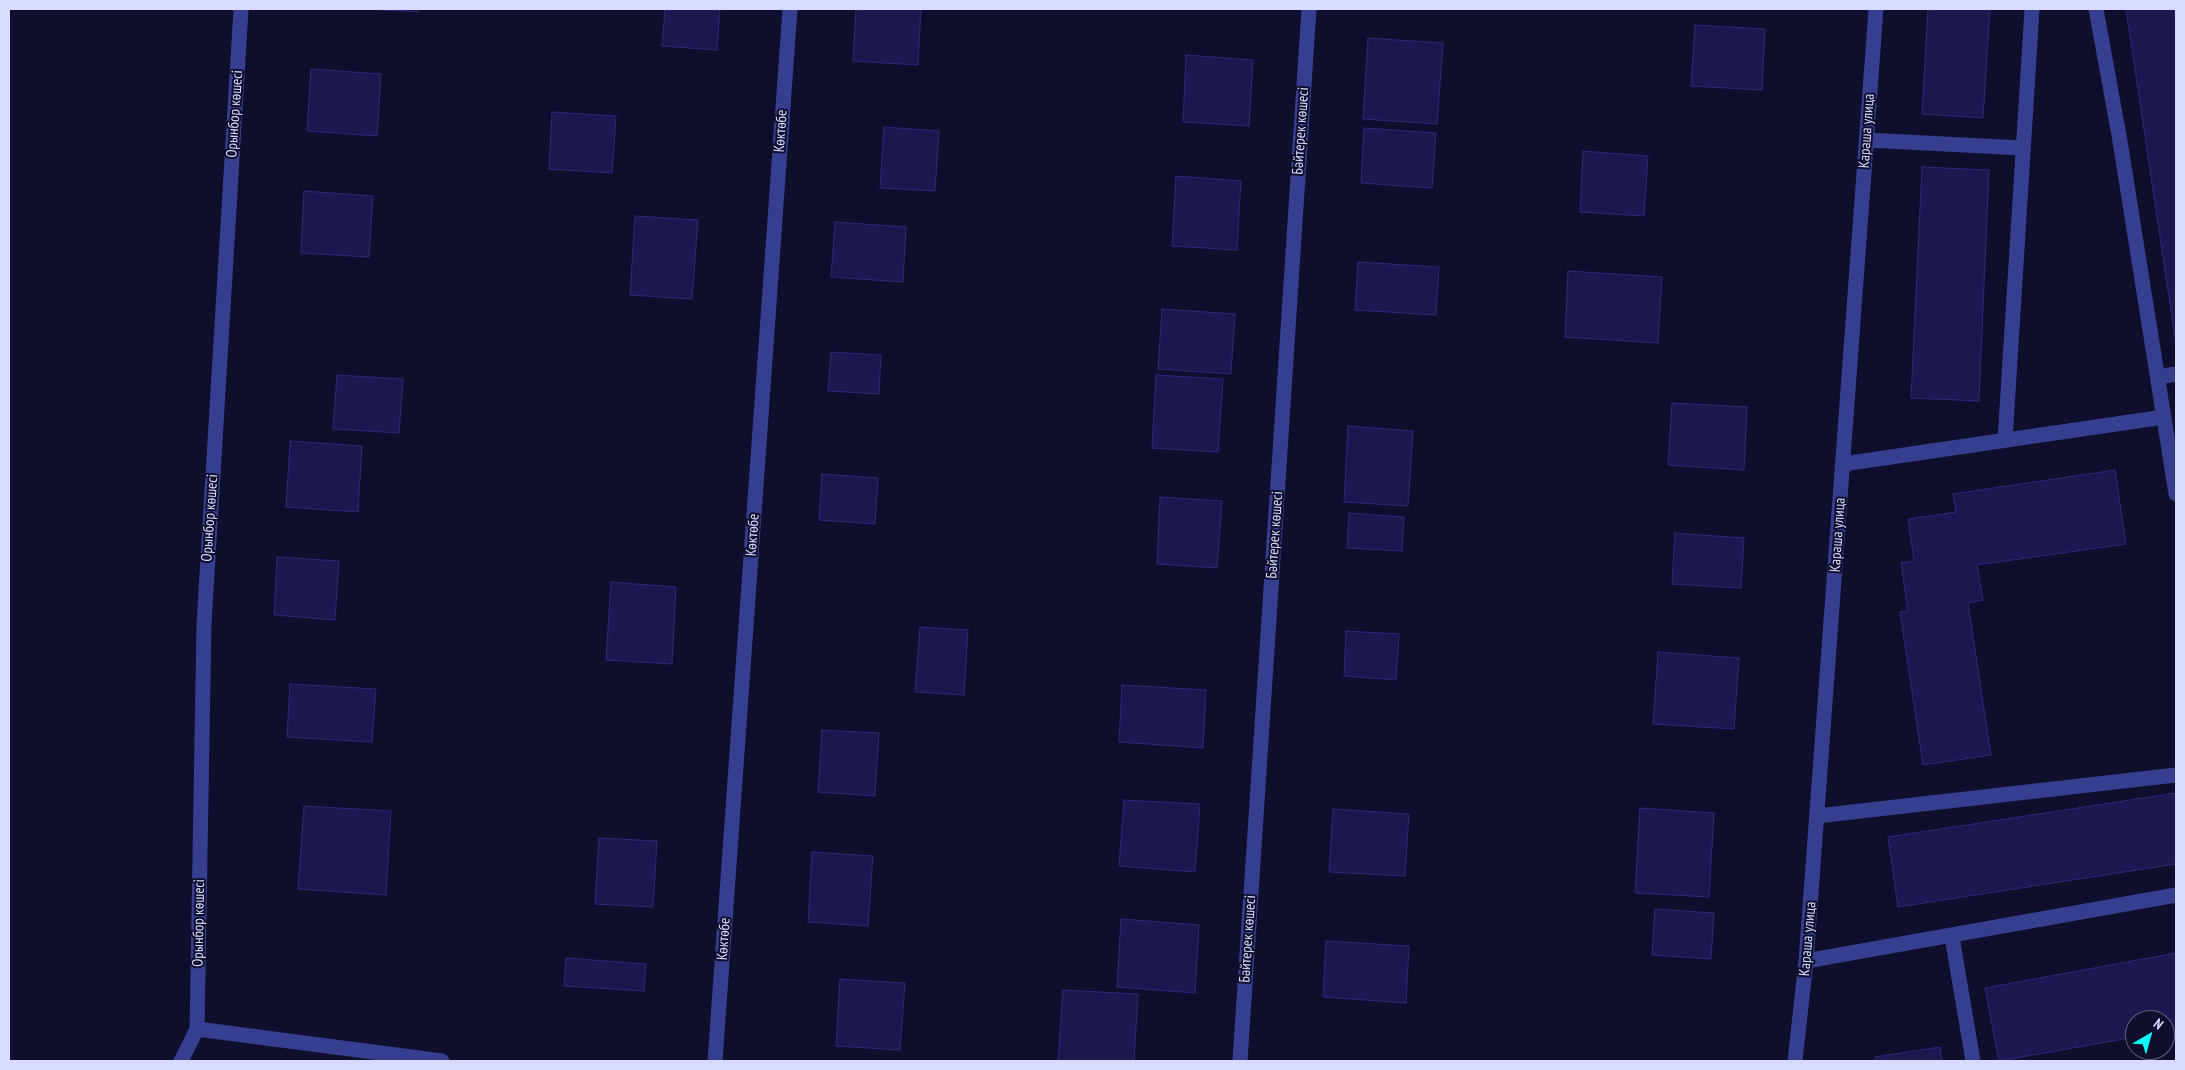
<!DOCTYPE html>
<html>
<head>
<meta charset="utf-8">
<style>
	body { margin:0 }
	#map { position:relative; width:2185px; height:1070px; overflow:hidden; background:#0f0e2c; font-family:"PT Sans Narrow",sans-serif }
	canvas { display:block }
	.frame { position:absolute; inset:0; border:10px solid #d9daff; pointer-events:none }
	.north { position:absolute; left:2125px; top:1010px; width:50px; height:50px; box-sizing:border-box; background:#0f0e2c; border:1px solid #606080; border-radius:50%; rotate:38deg; font-size:14px; font-weight:700; line-height:20px; text-align:center; color:#d9daff }
	.north::after { content:''; display:block; margin:auto; width:18px; height:22px; background:#05fff5; clip-path:polygon(50% 0,100% 100%,50% 72%,0 100%) }
</style>
</head>
<body>
<div id="map">
<canvas width="2185" height="1070"></canvas>
<div class="frame"></div>
<div class="north">N</div>
</div>
<script>
const context = document.querySelector('canvas').getContext('2d');
context.lineJoin = 'round';
function fill(path, color) { context.fillStyle = color; context.fill(path, 'evenodd'); }
const poly = rows => new Path2D(rows.map(r => 'M' + r).join(''));
function stroke(path, color, width, dash) { context.strokeStyle = color; context.lineWidth = width; context.lineCap = dash ? 'butt' : 'round'; context.setLineDash(dash || []); context.stroke(path); }
function label(font, color, halo, rows, align = 'center') {
  context.font = font + ' "PT Sans Narrow",sans-serif'; context.lineWidth = 4; context.setLineDash([]); context.textBaseline = 'middle'; context.strokeStyle = halo; context.fillStyle = color; for (const [text, x, y, turn = 0] of rows) {
    context.save(); context.translate(x, y); context.rotate((+turn || 0) * Math.PI / 180); context.textAlign = isNaN(turn) ? turn : align; if (halo) context.strokeText(text, 0, 0); context.fillText(text, 0, 0); context.restore();
  }
}
const building = poly([
	[366,9,419,9,418,12,366,9],
	[665,9,720,9,717,50,662,46,665,9],
	[856,9,921,9,918,65,853,61,856,9],
	[1928,9,1990,9,1983,118,1922,114,1928,9],
	[2126,9,2176,9,2176,344,2126,9],
	[1695,25,1765,29,1762,90,1691,86,1695,25],
	[1368,38,1443,43,1437,124,1363,119,1368,38],
	[1186,55,1253,60,1249,126,1183,122,1186,55],
	[311,69,381,74,377,136,307,131,311,69],
	[552,112,616,116,612,173,549,169,552,112],
	[884,127,939,131,935,191,880,188,884,127],
	[1364,128,1436,133,1432,188,1361,183,1364,128],
	[1583,151,1648,156,1644,216,1580,212,1583,151],
	[1922,167,1989,170,1979,401,1911,398,1922,167],
	[1176,176,1241,181,1237,250,1172,246,1176,176],
	[304,191,373,196,369,257,301,253,304,191],
	[635,216,698,220,692,299,630,295,635,216],
	[835,222,906,227,903,282,831,277,835,222],
	[1358,262,1439,267,1436,315,1355,310,1358,262],
	[1568,271,1662,277,1658,343,1565,337,1568,271],
	[1162,309,1235,314,1231,374,1158,369,1162,309],
	[831,352,881,355,879,394,828,391,831,352],
	[337,375,403,379,399,433,333,429,337,375],
	[1156,375,1223,379,1218,452,1152,448,1156,375],
	[1672,403,1747,407,1744,470,1668,465,1672,403],
	[1348,426,1413,431,1408,506,1344,502,1348,426],
	[290,441,362,446,358,512,286,507,290,441],
	[2115,470,2126,544,1977,565,1983,600,1968,603,1991,755,1923,765,1900,612,1908,611,1901,563,1914,561,1908,519,1956,512,1953,494,2115,470],
	[822,474,878,478,875,524,819,520,822,474],
	[1160,497,1222,501,1217,568,1157,564,1160,497],
	[1349,513,1404,517,1402,551,1347,548,1349,513],
	[1675,533,1744,538,1741,588,1672,584,1675,533],
	[277,557,339,561,335,620,274,615,277,557],
	[611,582,676,587,672,664,606,660,611,582],
	[920,627,968,630,964,695,915,692,920,627],
	[1346,631,1399,634,1396,680,1344,676,1346,631],
	[1658,652,1739,658,1734,729,1653,724,1658,652],
	[290,684,376,689,372,742,287,737,290,684],
	[1122,685,1206,690,1203,748,1119,742,1122,685],
	[822,730,879,733,875,796,818,792,822,730],
	[2176,793,2176,864,1898,907,1888,837,2176,793],
	[1124,800,1200,804,1195,872,1119,866,1124,800],
	[304,806,391,811,386,895,298,889,304,806],
	[1640,808,1714,813,1709,897,1635,893,1640,808],
	[1333,809,1409,814,1405,876,1329,872,1333,809],
	[599,838,657,841,653,907,595,904,599,838],
	[812,852,873,856,868,926,808,922,812,852],
	[1655,909,1714,913,1711,959,1652,955,1655,909],
	[1121,919,1199,925,1195,993,1117,987,1121,919],
	[1326,941,1409,946,1406,1003,1323,997,1326,941],
	[2176,953,2176,1029,2165,1031,2165,1020,2135,1020,2135,1037,1999,1061,1985,988,2176,953],
	[566,958,646,964,644,991,564,986,566,958],
	[840,979,905,983,900,1050,836,1046,840,979],
	[1063,990,1138,994,1134,1061,1058,1061,1063,990],
	[1940,1047,1942,1061,1876,1061,1875,1057,1940,1047]
]);
fill(building, '#1c184f');
stroke(building, '#2d287d', 1);
stroke(poly([
	[2096,9,2120,141,2176,494],
	[1867,140,2022,148],
	[2158,377,2176,374],
	[2005,440,2032,9],
	[1843,464,2164,417],
	[1817,816,2176,775],
	[1952,937,1973,1061],
	[1806,961,2176,895],
	[197,1029,442,1061],
	[181,1061,197,1029,204,624,241,9],
	[715,1061,790,9],
	[1240,1061,1309,9],
	[1795,1061,1806,961,1876,9]
]), '#353e8f', 15);
label('15px', '#d9daff', '#0f0e2c', [
	["Орынбор көшесі",235,114,-86],
	["Көктөбе",781,131,-86],
	["Бәйтерек көшесі",1301,131,-86],
	["Караша улица",1867,131,-86],
	["Орынбор көшесі",210,518,-86],
	["Көктөбе",753,535,-86],
	["Бәйтерек көшесі",1275,535,-86],
	["Караша улица",1838,535,-86],
	["Орынбор көшесі",199,923,-89],
	["Көктөбе",724,939,-86],
	["Бәйтерек көшесі",1248,939,-86],
	["Караша улица",1808,939,-85]
]);
</script>
</body>
</html>
